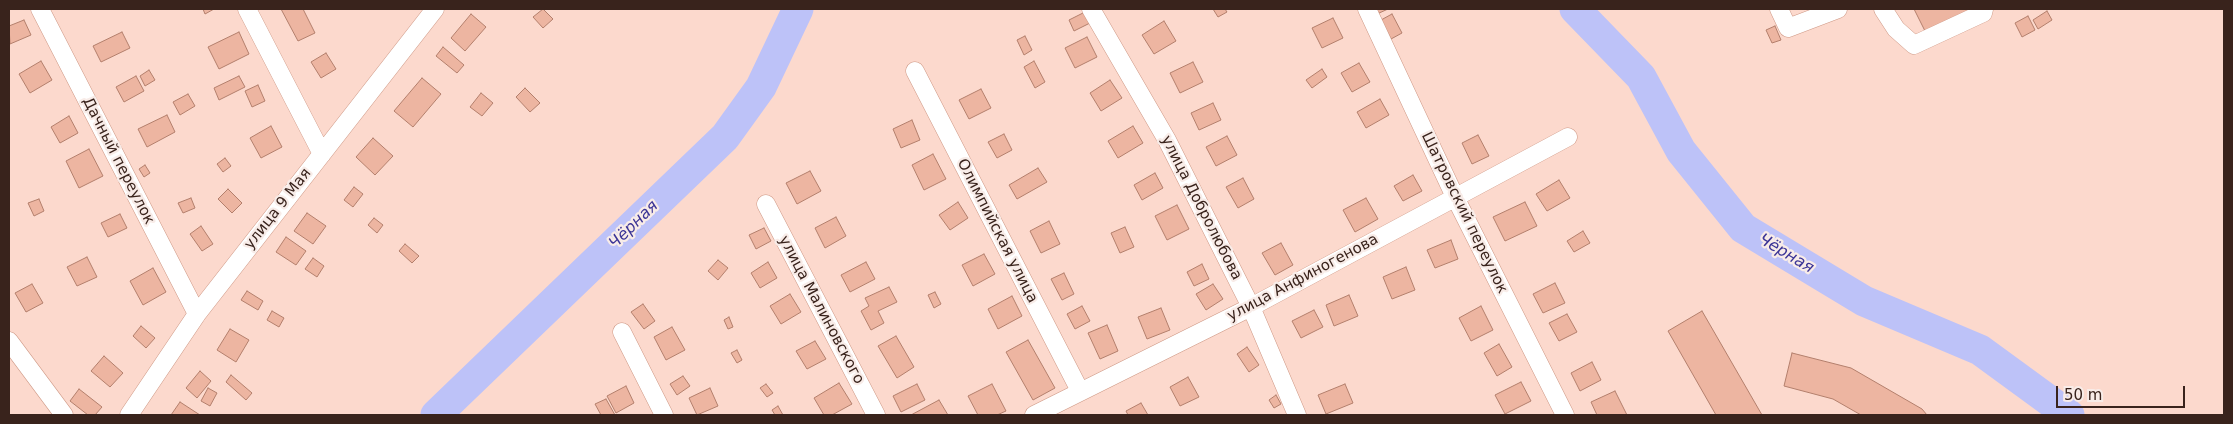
<!DOCTYPE html>
<html>
<head>
<meta charset="utf-8">
<style>
	body { margin:0 }
	#map { position:relative; width:2233px; height:424px; overflow:hidden; background:#fcd9cd; font-family:"DejaVu Sans",sans-serif }
	canvas { display:block }
	.frame { position:absolute; inset:0; border:10px solid #39231c; pointer-events:none }
	.scale { position:absolute; left:2056px; top:386px; width:129px; height:22px; box-sizing:border-box; border:2px solid #39231c; border-top:0; padding-left:6px; font-size:15px; line-height:18px; white-space:nowrap; color:#39231c; -webkit-text-stroke:4px #f8ece8; paint-order:stroke }
</style>
</head>
<body>
<div id="map">
<canvas width="2233" height="424"></canvas>
<div class="frame"></div>
<div class="scale">50 m</div>
</div>
<script>
const context = document.querySelector('canvas').getContext('2d');
context.lineJoin = 'round';
const poly = rows => new Path2D(rows.map(r => 'M' + r).join(''));
function stroke(path, color, width, dash) { context.strokeStyle = color; context.lineWidth = width; context.lineCap = dash ? 'butt' : 'round'; context.setLineDash(dash || []); context.stroke(path); }
function fill(path, color) { context.fillStyle = color; context.fill(path, 'evenodd'); }
function label(font, color, halo, rows, align = 'center') {
  context.font = font + ' "DejaVu Sans",sans-serif'; context.lineWidth = 4.5; context.setLineDash([]); context.textBaseline = 'middle'; context.strokeStyle = halo; context.fillStyle = color; for (const [text, x, y, turn = 0] of rows) {
    context.save(); context.translate(x, y); context.rotate((+turn || 0) * Math.PI / 180); context.textAlign = isNaN(turn) ? turn : align; if (halo) context.strokeText(text, 0, 0); context.fillText(text, 0, 0); context.restore();
  }
}
stroke(poly([
	[1575,9,1641,77,1681,151,1743,228,1864,301,1980,350,2069,415],
	[436,415,725,137,761,87,798,9]
]), '#bdc2f8', 31);
const building = poly([
	[203,9,214,9,205,14,203,9],
	[281,9,303,9,315,33,298,41,281,9],
	[543,9,553,19,543,28,533,17,543,9],
	[1213,9,1225,9,1227,12,1218,17,1213,9],
	[1375,9,1388,9,1377,14,1375,9],
	[1914,9,1977,9,1926,33,1914,9],
	[2047,11,2052,20,2038,29,2033,20,2047,11],
	[1085,12,1090,23,1074,31,1069,20,1085,12],
	[471,14,486,27,465,51,451,38,471,14],
	[1392,14,1402,33,1391,39,1381,20,1392,14],
	[2028,16,2035,30,2022,37,2015,23,2028,16],
	[1333,18,1343,38,1322,48,1312,28,1333,18],
	[24,20,31,35,10,44,9,26,24,20],
	[1164,21,1176,41,1154,54,1142,35,1164,21],
	[1775,26,1781,40,1772,43,1766,30,1775,26],
	[122,32,130,48,101,62,93,46,122,32],
	[239,32,249,54,219,69,208,47,239,32],
	[1025,36,1032,50,1024,55,1017,40,1025,36],
	[1087,37,1097,57,1075,68,1065,48,1087,37],
	[443,47,464,65,457,73,436,56,443,47],
	[326,53,336,69,321,78,311,62,326,53],
	[41,61,52,80,30,93,19,74,41,61],
	[1034,61,1045,82,1035,88,1024,67,1034,61],
	[1193,62,1203,82,1180,93,1170,73,1193,62],
	[1359,63,1370,82,1352,92,1341,73,1359,63],
	[1322,69,1327,77,1312,88,1306,80,1322,69],
	[149,70,155,80,145,86,140,76,149,70],
	[136,76,144,91,124,102,116,87,136,76],
	[239,76,245,87,219,100,214,88,239,76],
	[422,78,441,94,413,127,394,111,422,78],
	[1110,80,1122,98,1101,111,1090,93,1110,80],
	[258,85,265,101,252,107,245,91,258,85],
	[525,88,540,103,530,112,516,97,525,88],
	[981,89,991,108,969,119,959,100,981,89],
	[481,93,493,103,482,116,470,107,481,93],
	[188,94,195,106,180,115,173,102,188,94],
	[1380,99,1389,115,1366,128,1357,112,1380,99],
	[1213,103,1221,120,1199,130,1191,113,1213,103],
	[167,115,175,132,147,147,138,129,167,115],
	[69,116,78,133,60,143,51,127,69,116],
	[912,120,920,140,901,148,893,129,912,120],
	[271,126,282,147,261,158,250,138,271,126],
	[1133,126,1143,143,1118,158,1108,141,1133,126],
	[1004,134,1012,150,997,158,988,142,1004,134],
	[1478,135,1489,156,1472,164,1462,143,1478,135],
	[1227,136,1237,155,1216,166,1206,147,1227,136],
	[373,138,393,156,375,175,356,157,373,138],
	[89,149,103,176,79,188,66,161,89,149],
	[933,154,946,179,924,190,912,165,933,154],
	[225,158,231,166,223,172,217,164,225,158],
	[145,165,150,173,144,177,139,169,145,165],
	[1038,168,1047,182,1017,199,1009,185,1038,168],
	[810,171,821,191,797,204,786,183,810,171],
	[1155,173,1163,188,1142,200,1134,185,1155,173],
	[1413,175,1422,191,1403,201,1394,186,1413,175],
	[1243,178,1254,199,1238,208,1226,187,1243,178],
	[1559,180,1570,198,1547,211,1536,194,1559,180],
	[354,187,363,194,353,207,344,200,354,187],
	[228,189,242,203,232,213,218,199,228,189],
	[191,198,195,208,183,213,178,203,191,198],
	[1366,198,1378,219,1355,232,1343,210,1366,198],
	[39,199,44,211,34,216,28,203,39,199],
	[958,202,968,218,950,230,939,215,958,202],
	[1525,202,1537,226,1505,241,1493,217,1525,202],
	[1177,205,1189,229,1167,240,1155,216,1177,205],
	[307,213,326,226,313,244,294,231,307,213],
	[120,214,127,228,108,237,101,223,120,214],
	[836,217,846,236,825,248,815,228,836,217],
	[374,218,383,225,377,233,368,225,374,218],
	[1049,221,1060,244,1041,253,1030,231,1049,221],
	[201,226,213,244,202,251,190,234,201,226],
	[1125,227,1134,247,1120,253,1111,233,1125,227],
	[764,228,771,241,756,249,749,235,764,228],
	[1583,231,1590,243,1574,252,1567,241,1583,231],
	[286,237,306,251,296,265,276,252,286,237],
	[1451,240,1458,259,1435,268,1427,250,1451,240],
	[1281,243,1293,265,1275,275,1262,253,1281,243],
	[405,244,419,256,412,263,399,251,405,244],
	[984,254,995,274,973,286,962,265,984,254],
	[87,257,97,277,77,286,67,267,87,257],
	[313,258,324,266,317,277,305,269,313,258],
	[718,260,728,268,718,280,708,271,718,260],
	[768,262,777,278,760,288,751,273,768,262],
	[866,262,875,279,850,292,841,275,866,262],
	[1202,264,1209,279,1194,286,1187,272,1202,264],
	[1406,267,1415,290,1392,299,1383,277,1406,267],
	[153,268,166,292,143,305,130,281,153,268],
	[1064,273,1074,294,1062,300,1051,279,1064,273],
	[1555,283,1565,303,1543,313,1533,294,1555,283],
	[32,284,43,303,26,312,15,293,32,284],
	[1213,284,1223,299,1206,310,1196,294,1213,284],
	[889,287,897,302,878,311,884,323,871,330,861,311,869,306,865,298,889,287],
	[247,291,263,301,258,310,241,300,247,291],
	[935,292,941,304,934,308,928,295,935,292],
	[790,294,801,312,781,324,770,306,790,294],
	[1349,295,1358,316,1334,326,1326,305,1349,295],
	[1012,296,1022,316,998,329,988,309,1012,296],
	[643,304,655,321,644,329,631,312,643,304],
	[1082,306,1090,321,1075,329,1067,314,1082,306],
	[1481,306,1493,330,1471,341,1459,318,1481,306],
	[1161,308,1170,330,1147,339,1138,317,1161,308],
	[1314,310,1323,327,1301,338,1292,321,1314,310],
	[272,311,284,318,279,327,267,320,272,311],
	[1702,311,1762,415,1716,415,1668,331,1702,311],
	[1567,314,1577,332,1559,341,1549,323,1567,314],
	[729,317,733,327,728,329,724,320,729,317],
	[1107,325,1118,351,1100,359,1088,333,1107,325],
	[141,326,155,338,146,348,133,336,141,326],
	[672,327,685,350,666,360,654,337,672,327],
	[230,329,249,340,236,362,217,350,230,329],
	[896,336,914,367,897,378,878,346,896,336],
	[1028,340,1055,388,1033,400,1006,352,1028,340],
	[815,341,826,359,807,369,796,351,815,341],
	[1499,344,1512,367,1497,376,1484,353,1499,344],
	[1247,347,1259,365,1249,372,1237,354,1247,347],
	[737,350,742,360,737,363,731,353,737,350],
	[1792,353,1851,368,1922,409,1927,415,1861,415,1833,399,1784,386,1792,353],
	[104,356,123,373,110,387,91,371,104,356],
	[1592,362,1601,380,1580,391,1571,373,1592,362],
	[200,371,211,381,197,398,186,388,200,371],
	[231,375,252,393,246,400,226,382,231,375],
	[683,376,690,386,677,395,670,384,683,376],
	[1188,377,1199,397,1180,406,1170,387,1188,377],
	[1521,382,1531,401,1505,414,1495,395,1521,382],
	[839,383,852,404,832,415,824,415,814,398,839,383],
	[766,384,773,393,767,397,760,388,766,384],
	[917,384,925,400,901,412,893,396,917,384],
	[992,384,1006,411,997,415,978,415,968,396,992,384],
	[1345,384,1353,403,1326,414,1318,395,1345,384],
	[626,386,634,403,616,413,607,396,626,386],
	[208,388,217,393,210,406,201,401,208,388],
	[710,388,718,406,697,415,689,398,710,388],
	[79,389,102,407,95,415,88,415,70,401,79,389],
	[1615,391,1627,415,1597,415,1591,402,1615,391],
	[1276,395,1281,404,1274,408,1269,400,1276,395],
	[606,399,615,415,601,415,595,404,606,399],
	[939,400,948,415,911,415,939,400],
	[180,402,200,415,171,415,180,402],
	[1141,403,1148,415,1128,415,1126,411,1141,403],
	[778,406,783,415,775,415,772,410,778,406]
]);
fill(building, '#edb5a1');
stroke(building, '#b37f6c', 1);
const minor = poly([
	[40,9,197,314],
	[247,9,322,154],
	[1091,9,1167,140,1251,307,1297,415],
	[1367,9,1455,197,1565,415],
	[1779,9,1788,28,1838,9],
	[1883,9,1896,29,1914,45,1983,13,1984,9],
	[915,71,1080,391],
	[766,204,876,415],
	[622,332,664,415],
	[9,341,64,415],
	[129,415,197,314,435,9],
	[1034,415,1251,307,1568,137]
]);
stroke(minor, '#ce9885', 19);
stroke(minor, '#fff', 18);
label('15px', '#39231c', '#f8ece8', [
	["Дачный переулок",118,161,63],
	["улица Добролюбова",1201,208,63],
	["улица 9 Мая",278,209,-52],
	["Шатровский переулок",1464,213,64],
	["Олимпийская улица",997,231,63],
	["улица Анфиногенова",1303,278,-28],
	["улица Малиновского",821,310,62]
]);
label('italic 16px', '#3b3496', '#f8ece8', [
	["Чёрная",634,225,-44],
	["Чёрная",1786,254,31]
]);
</script>
</body>
</html>
